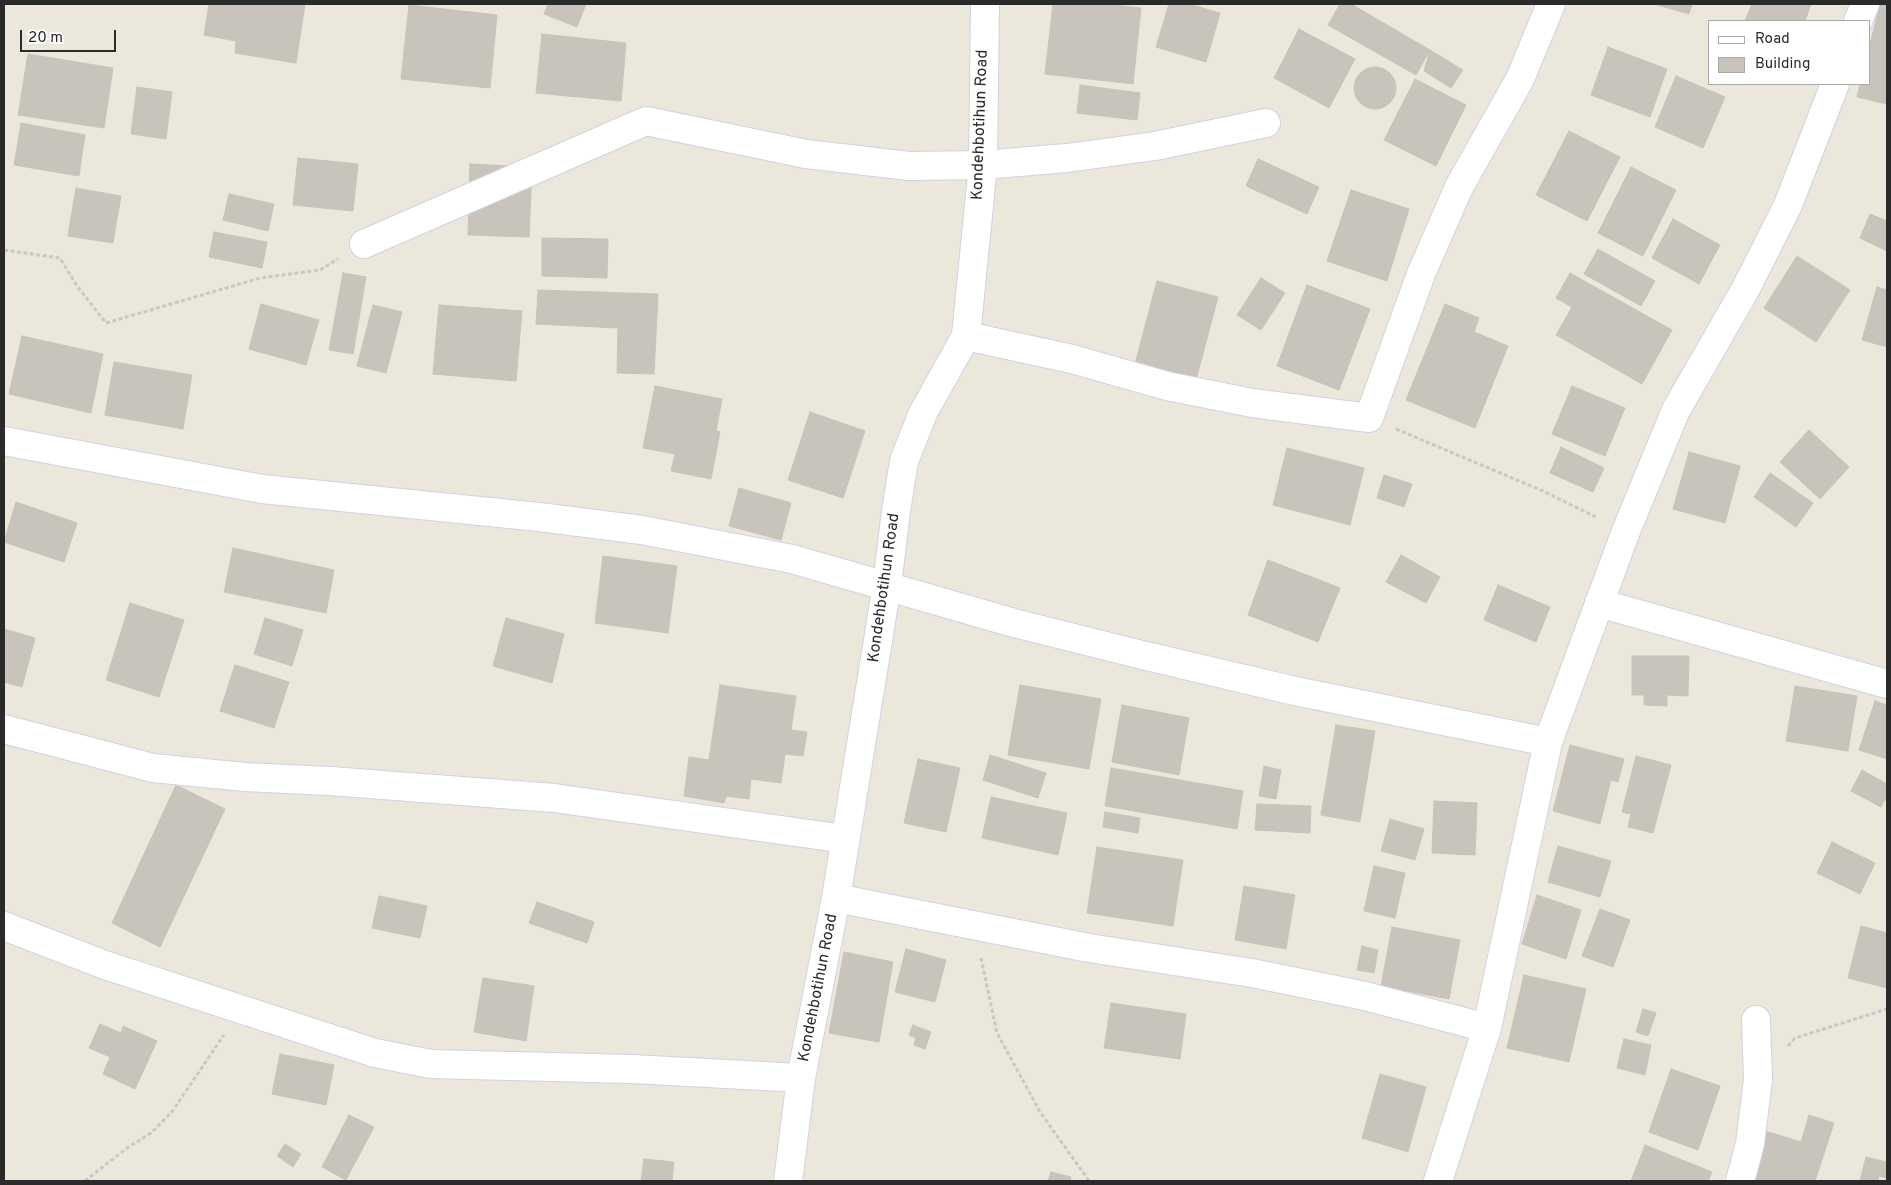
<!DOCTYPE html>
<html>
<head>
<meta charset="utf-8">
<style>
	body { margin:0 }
	#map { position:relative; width:1891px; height:1185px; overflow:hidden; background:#ece7db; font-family:Overpass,sans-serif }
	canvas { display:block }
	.frame { position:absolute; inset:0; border:5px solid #2a2a2a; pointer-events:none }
	.legend { position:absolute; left:1708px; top:20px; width:162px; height:65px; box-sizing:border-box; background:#fff; border:1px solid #aaa; margin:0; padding:6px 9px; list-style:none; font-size:15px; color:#2a2a2a }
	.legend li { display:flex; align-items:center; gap:10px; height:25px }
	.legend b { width:25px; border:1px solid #aaa }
	.scale { position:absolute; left:20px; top:30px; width:96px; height:22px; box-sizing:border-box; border:2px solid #2a2a2a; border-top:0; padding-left:6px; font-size:15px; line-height:18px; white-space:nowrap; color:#2a2a2a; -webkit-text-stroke:4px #fff; paint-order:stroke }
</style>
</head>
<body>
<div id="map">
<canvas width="1891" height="1185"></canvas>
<div class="frame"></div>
<ul class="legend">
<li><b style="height:6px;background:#fff"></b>Road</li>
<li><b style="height:14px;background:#c8c3bb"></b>Building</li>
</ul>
<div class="scale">20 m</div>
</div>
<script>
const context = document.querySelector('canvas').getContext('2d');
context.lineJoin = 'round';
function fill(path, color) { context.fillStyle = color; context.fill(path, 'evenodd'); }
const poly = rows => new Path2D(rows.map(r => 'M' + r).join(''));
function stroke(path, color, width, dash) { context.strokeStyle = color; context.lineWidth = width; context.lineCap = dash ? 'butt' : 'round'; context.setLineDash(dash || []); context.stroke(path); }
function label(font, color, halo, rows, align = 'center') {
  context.font = font + ' Overpass,sans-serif'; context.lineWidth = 4; context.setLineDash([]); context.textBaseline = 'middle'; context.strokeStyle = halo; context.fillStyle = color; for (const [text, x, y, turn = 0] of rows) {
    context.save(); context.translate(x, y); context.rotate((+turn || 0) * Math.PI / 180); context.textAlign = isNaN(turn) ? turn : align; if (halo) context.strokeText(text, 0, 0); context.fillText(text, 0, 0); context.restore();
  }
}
const building = poly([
	[209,4,305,4,296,63,235,53,236,41,204,35,209,4],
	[548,4,586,4,577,27,544,14,548,4],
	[1053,4,1104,4,1141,8,1133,84,1045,74,1053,4],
	[1169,4,1189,4,1220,13,1206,62,1156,47,1169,4],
	[1340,4,1351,4,1430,50,1416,75,1328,25,1340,4],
	[1654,4,1692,4,1689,14,1654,4],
	[1752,4,1811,4,1805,21,1745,21,1752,4],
	[1880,4,1887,4,1887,104,1857,97,1860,84,1870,84,1870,44,1880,4],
	[409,5,497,15,490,88,401,79,409,5],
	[1299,29,1355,59,1329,108,1274,78,1299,29],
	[542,34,626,43,621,101,536,93,542,34],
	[1608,47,1667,69,1650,117,1591,95,1608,47],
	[1430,50,1463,70,1451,88,1424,71,1430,50],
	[28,54,113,68,104,128,18,115,28,54],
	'1354 88a21 21 0 1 1 42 0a21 21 0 1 1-42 0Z',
	[1676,76,1725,97,1703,148,1655,127,1676,76],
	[1415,79,1466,105,1436,166,1384,140,1415,79],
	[1080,85,1140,93,1137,120,1077,113,1080,85],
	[137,87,172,92,166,139,131,134,137,87],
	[21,123,85,135,79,176,14,165,21,123],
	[1569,131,1620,157,1587,221,1536,195,1569,131],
	[298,158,358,164,353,211,293,205,298,158],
	[1258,159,1319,187,1307,214,1246,186,1258,159],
	[470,164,532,167,529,237,468,235,470,164],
	[1631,167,1676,190,1643,256,1598,233,1631,167],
	[76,188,121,196,113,243,68,236,76,188],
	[1351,190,1409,209,1387,281,1327,261,1351,190],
	[229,194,274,204,268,231,223,220,229,194],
	[1870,214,1887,221,1887,251,1860,238,1870,214],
	[1673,219,1720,245,1699,284,1652,258,1673,219],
	[214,232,267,242,262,268,209,257,214,232],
	[542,238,608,239,607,278,542,276,542,238],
	[1598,249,1655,281,1641,306,1584,274,1598,249],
	[1797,256,1850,290,1816,342,1764,308,1797,256],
	[343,273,366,277,353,354,329,350,343,273],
	[1570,273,1672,330,1642,384,1556,335,1572,307,1556,298,1570,273],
	[1261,278,1285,293,1261,330,1237,315,1261,278],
	[1157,281,1218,297,1196,380,1135,364,1157,281],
	[1307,285,1370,309,1339,390,1277,366,1307,285],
	[1877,287,1887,290,1887,347,1862,340,1877,287],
	[538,290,658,294,654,374,617,373,618,328,536,324,538,290],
	[261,304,319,320,306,365,249,349,261,304],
	[1445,304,1479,318,1474,332,1508,346,1475,428,1406,400,1445,304],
	[373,305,402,312,386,373,357,366,373,305],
	[439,305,522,311,516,381,433,374,439,305],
	[22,336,103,354,91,413,9,394,22,336],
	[114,362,192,375,183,429,105,415,114,362],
	[655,386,722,399,716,431,720,432,711,479,671,471,675,454,643,448,655,386],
	[1572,386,1625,408,1605,456,1552,434,1572,386],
	[810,412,865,431,843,498,788,480,810,412],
	[1809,430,1849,467,1820,499,1780,462,1809,430],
	[1561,447,1604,468,1593,492,1550,473,1561,447],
	[1287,448,1364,468,1350,525,1273,505,1287,448],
	[1689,452,1740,466,1725,523,1673,509,1689,452],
	[1770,473,1813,503,1796,527,1754,497,1770,473],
	[1384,475,1412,484,1404,507,1377,498,1384,475],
	[739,488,791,503,781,540,729,526,739,488],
	[16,502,77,523,64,562,4,542,16,502],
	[233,548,334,570,326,613,224,592,233,548],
	[1401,555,1440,577,1426,603,1386,582,1401,555],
	[603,556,677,566,668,633,595,623,603,556],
	[1268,560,1340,588,1318,642,1248,615,1268,560],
	[1498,585,1550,607,1536,642,1484,620,1498,585],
	[130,603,184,620,159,697,106,680,130,603],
	[265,618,303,630,292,666,254,654,265,618],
	[506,618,564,634,552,683,493,666,506,618],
	[4,629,35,638,22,687,4,682,4,629],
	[1632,656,1689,656,1688,696,1667,695,1667,706,1644,705,1644,695,1632,695,1632,656],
	[235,665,289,682,274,728,220,711,235,665],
	[720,685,796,696,791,730,807,732,803,756,785,754,781,783,751,779,749,799,726,796,724,803,684,796,689,757,709,760,720,685],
	[1020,685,1101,699,1089,769,1008,755,1020,685],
	[1795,686,1857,696,1848,751,1786,741,1795,686],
	[1875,701,1887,705,1887,759,1859,750,1875,701],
	[1122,705,1189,718,1179,775,1112,762,1122,705],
	[1336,725,1375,731,1360,822,1321,815,1336,725],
	[1570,745,1624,759,1618,782,1611,780,1600,824,1553,811,1570,745],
	[990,755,1046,773,1038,798,983,780,990,755],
	[1636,756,1671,765,1653,833,1628,827,1631,814,1622,812,1636,756],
	[918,759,960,768,946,832,904,823,918,759],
	[1264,766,1281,770,1276,799,1259,796,1264,766],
	[1111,768,1243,791,1237,829,1105,806,1111,768],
	[1862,770,1887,784,1887,796,1881,807,1851,791,1862,770],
	[176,785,225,809,160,947,112,923,176,785],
	[991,797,1067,813,1058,855,982,838,991,797],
	[1434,801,1477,803,1475,855,1432,853,1434,801],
	[1257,804,1311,806,1310,833,1255,830,1257,804],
	[1105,812,1140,818,1138,833,1103,827,1105,812],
	[1390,819,1424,829,1415,860,1381,851,1390,819],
	[1832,842,1875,863,1860,894,1817,873,1832,842],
	[1558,846,1611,861,1600,897,1548,882,1558,846],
	[1097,847,1183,860,1173,926,1087,913,1097,847],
	[1374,866,1405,873,1395,918,1364,911,1374,866],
	[1244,886,1295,895,1286,949,1235,940,1244,886],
	[1537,895,1581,910,1566,959,1522,944,1537,895],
	[379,896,427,906,420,938,372,928,379,896],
	[537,902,594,922,587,943,529,923,537,902],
	[1600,909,1630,920,1613,967,1582,956,1600,909],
	[1861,926,1887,933,1887,988,1848,978,1861,926],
	[1392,927,1460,940,1449,999,1381,986,1392,927],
	[1362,946,1378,950,1374,973,1357,970,1362,946],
	[906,949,946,960,935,1002,895,992,906,949],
	[844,952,893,962,879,1042,829,1033,844,952],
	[1524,975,1586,989,1569,1062,1507,1048,1524,975],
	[483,978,534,986,526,1041,474,1032,483,978],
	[1111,1003,1186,1014,1180,1059,1104,1048,1111,1003],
	[1643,1009,1656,1013,1648,1036,1636,1032,1643,1009],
	[100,1024,121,1033,123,1026,157,1041,135,1089,103,1074,110,1057,89,1048,100,1024],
	[913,1025,931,1032,925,1049,914,1045,916,1038,909,1035,913,1025],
	[1624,1039,1651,1045,1645,1075,1617,1068,1624,1039],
	[280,1054,334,1065,326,1105,272,1094,280,1054],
	[1671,1069,1720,1086,1698,1150,1649,1132,1671,1069],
	[1380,1074,1426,1087,1408,1152,1362,1138,1380,1074],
	[349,1115,374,1127,346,1180,322,1167,349,1115],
	[1809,1115,1834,1123,1815,1181,1746,1181,1762,1130,1801,1142,1809,1115],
	[285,1144,301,1154,293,1167,277,1156,285,1144],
	[1645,1145,1712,1172,1708,1181,1631,1181,1645,1145],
	[1866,1157,1887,1162,1887,1178,1879,1176,1878,1181,1860,1181,1866,1157],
	[644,1159,674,1162,672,1181,641,1181,644,1159],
	[1051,1172,1071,1177,1070,1181,1048,1181,1051,1172]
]);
fill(building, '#c8c3bb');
stroke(building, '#c8c3b5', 1);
const minor = poly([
	[1858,21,1865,4],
	[364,244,646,121,806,154,909,166,983,165,1067,158,1155,146,1266,123],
	[966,336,1072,359,1167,386,1252,403,1369,418,1421,274,1459,187,1520,79,1551,4],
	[4,441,262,489,539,517,642,530,792,559,1014,623,1138,654,1295,691,1548,742],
	[1599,603,1887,684],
	[4,729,153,768,245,777,330,781,554,798,845,839],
	[836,898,1089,948,1252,973,1365,996,1487,1028],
	[4,926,105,965,375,1053,431,1064,632,1069,801,1078],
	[788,1181,801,1078,836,898,887,585,896,511,904,461,923,413,966,336,983,165,985,4],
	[1438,1181,1487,1028,1548,742,1626,531,1676,410,1745,290,1788,205,1835,84],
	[1740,1181,1750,1144,1758,1079,1756,1020]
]);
stroke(minor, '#d0d2e3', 30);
stroke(poly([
	[4,250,60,258,77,286,106,323,260,278,320,270,338,259],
	[1396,429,1543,491,1598,518],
	[981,958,997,1033,1040,1112,1089,1181],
	[1788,1046,1795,1038,1887,1009],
	[85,1181,127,1148,151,1133,171,1113,224,1035]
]), '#c8c8c8', 3, [4, 2.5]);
stroke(minor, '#fff', 28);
label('16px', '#2a2a2a', '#fff', [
	["Kondehbotihun Road",981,125,-88],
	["Kondehbotihun Road",885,588,-82],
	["Kondehbotihun Road",819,988,-79]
]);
</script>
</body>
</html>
